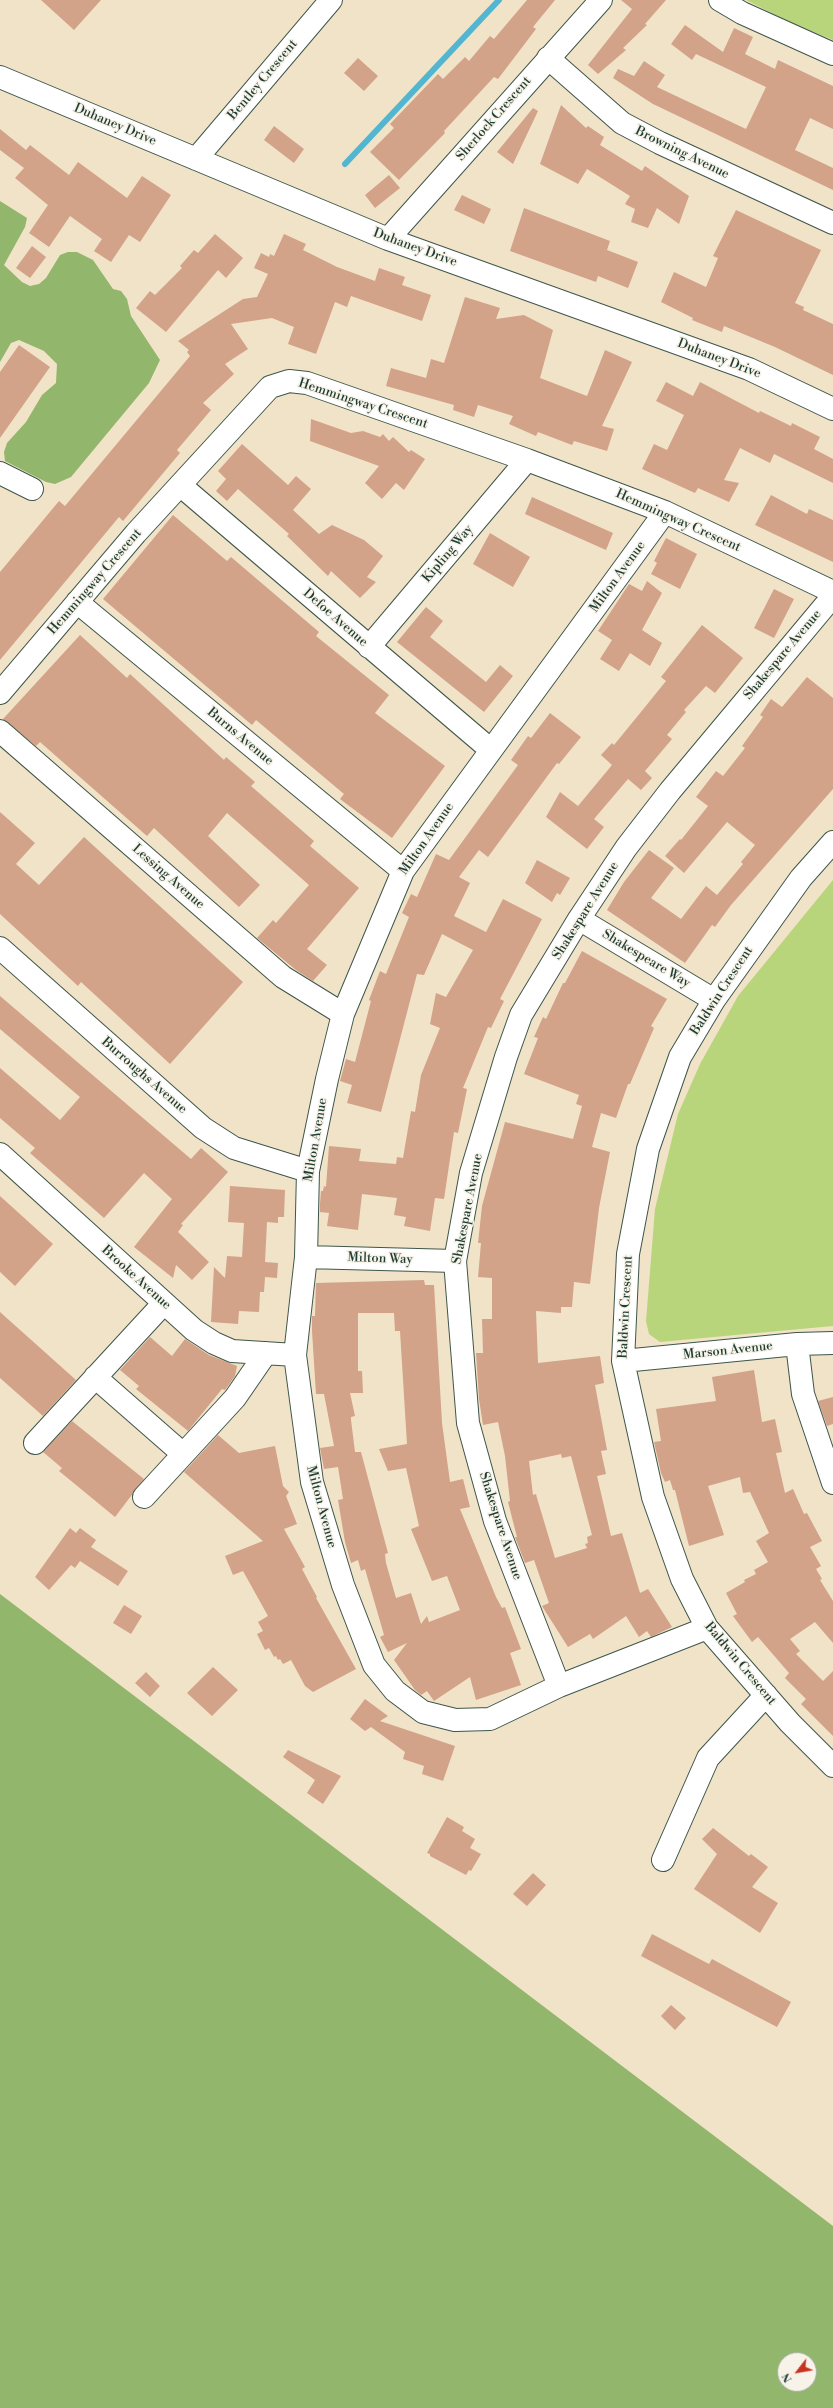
<!DOCTYPE html>
<html>
<head>
<meta charset="utf-8">
<style>
	body { margin:0 }
	#map { position:relative; width:833px; height:2408px; overflow:hidden; background:#f1e3c8; font-family:"Libre Bodoni",serif }
	canvas { display:block }
	.north { position:absolute; left:777px; top:2352px; width:40px; height:40px; box-sizing:border-box; background:#f7f3e8; border:1px solid #a1aaa0; border-radius:50%; rotate:239deg; font-size:11px; font-weight:700; line-height:16px; text-align:center; color:#1f3d34 }
	.north::after { content:''; display:block; margin:auto; width:14px; height:18px; background:#c8321e; clip-path:polygon(50% 0,100% 100%,50% 72%,0 100%) }
</style>
</head>
<body>
<div id="map">
<canvas width="833" height="2408"></canvas>
<div class="north">N</div>
</div>
<script>
const context = document.querySelector('canvas').getContext('2d');
context.lineJoin = 'round';
function fill(path, color) { context.fillStyle = color; context.fill(path, 'evenodd'); }
const poly = rows => new Path2D(rows.map(r => 'M' + r).join(''));
function stroke(path, color, width, dash) { context.strokeStyle = color; context.lineWidth = width; context.lineCap = dash ? 'butt' : 'round'; context.setLineDash(dash || []); context.stroke(path); }
function label(font, color, halo, rows, align = 'center') {
  context.font = font + ' "Libre Bodoni",serif'; context.lineWidth = 3; context.setLineDash([]); context.textBaseline = 'middle'; context.strokeStyle = halo; context.fillStyle = color; for (const [text, x, y, turn = 0] of rows) {
    context.save(); context.translate(x, y); context.rotate((+turn || 0) * Math.PI / 180); context.textAlign = isNaN(turn) ? turn : align; if (halo) context.strokeText(text, 0, 0); context.fillText(text, 0, 0); context.restore();
  }
}
fill(poly([
	[746,0,833,0,833,40,789,22],
	[833,880,833,1326,660,1342,649,1334,646,1321,655,1209,678,1114,700,1064,738,996]
]), '#b8d57b');
fill(poly([
	[0,201,27,218,25,227,4,265,22,282,30,286,39,284,46,278,60,255,68,252,77,252,93,260,113,289,121,291,127,299,131,316,160,360,149,383,71,477,55,484,46,482,5,461,4,452,7,443,26,422,42,395,56,383,57,364,44,351,19,340,11,343,0,362],
	[0,1594,833,2226,833,2408,0,2408],
	[785,2360,809,2360,809,2384,785,2384]
]), '#92b66b');
stroke(poly([
	[345,164,499,0]
]), '#53b6d1', 6);
fill(poly([
	[41,0,101,0,74,30],
	[527,0,555,0,533,27,536,29,498,79,494,77,444,131,445,133,399,180,370,152,394,128,390,124,438,74,443,79,465,57,469,61,490,36,494,39],
	[621,0,666,0,645,24,647,25,623,48,626,50,598,74,588,65,632,9],
	[685,25,723,52,734,28,753,37,745,54,775,69,778,60,833,86,833,129,810,118,795,150,833,168,833,190,653,104,613,78,618,69,634,76,644,61,665,75,657,87,746,129,766,87,696,54,692,60,671,44],
	[358,58,378,76,364,91,344,73],
	[561,105,586,128,588,126,604,137,600,145,642,171,645,166,689,196,679,224,657,208,648,228,631,222,635,209,625,204,630,196,587,169,578,184,540,164],
	[533,108,538,111,513,164,497,152],
	[274,126,304,149,294,163,264,140],
	[0,129,26,150,30,145,69,175,78,162,127,198,142,176,171,195,140,242,129,235,111,262,94,251,102,239,70,216,49,247,29,233,48,205,15,178,24,168,0,150],
	[389,175,400,188,375,208,365,195],
	[462,195,491,209,484,224,454,210],
	[524,208,610,241,607,250,638,262,628,288,598,276,596,282,510,251],
	[736,210,821,250,795,303,804,307,803,310,833,324,833,375,775,347,724,326,722,332,692,320,693,318,661,302,674,272,706,287,718,258,713,256],
	[215,234,243,258,226,278,218,270,166,332,136,308,150,291,155,295,182,268,180,266,194,250,198,253],
	[284,234,306,244,303,250,337,267,375,281,379,268,405,277,402,285,431,295,422,321,351,296,347,307,335,302,316,354,288,344,294,327,272,318,231,324,248,349,225,364,234,374,203,403,211,410,177,450,180,453,123,521,119,517,0,660,0,572,59,501,65,506,190,356,187,352,189,350,178,341,243,299,257,297,268,274,254,268,261,253,269,257,270,254,274,256],
	[32,246,46,257,30,278,16,268],
	[465,297,500,308,496,319,524,315,553,330,540,378,587,396,605,350,632,362,602,426,614,429,607,451,574,441,572,445,538,432,536,436,509,424,513,416,478,405,474,417,453,410,454,405,386,386,391,368,426,378,431,359,444,363],
	[19,345,50,367,0,438,0,372],
	[666,382,693,396,700,382,759,413,760,411,791,426,792,423,820,437,814,449,833,459,833,483,774,454,770,463,740,448,724,480,739,483,729,502,698,488,695,493,642,469,654,444,667,450,684,415,656,401],
	[311,419,351,433,363,431,380,437,383,434,389,441,393,437,409,452,411,450,425,459,404,490,396,483,382,499,365,483,379,466,310,441],
	[242,444,288,485,296,476,311,489,293,510,319,534,332,525,364,540,383,556,367,577,376,582,360,598,331,571,328,576,287,536,289,534,238,489,227,501,216,491,226,479,218,471],
	[771,495,807,514,809,509,833,520,833,562,755,525],
	[532,497,613,533,606,550,525,514],
	[173,515,227,561,231,557,319,632,316,636,389,695,375,713,445,766,392,838,340,799,344,794,256,720,252,725,103,599],
	[490,533,530,557,513,587,473,564],
	[666,538,697,554,680,589,651,574,657,563,654,561],
	[647,581,662,593,642,630,662,643,650,666,630,653,619,671,600,659,612,640,598,631,629,584,642,591],
	[774,589,794,599,774,638,754,628],
	[426,607,443,621,430,637,486,682,500,665,513,676,484,712,397,642],
	[702,625,743,658,715,693,706,686,684,710,686,712,667,735,672,739,645,771,652,778,641,790,628,779,594,819,604,827,587,849,546,817,560,792,578,806,612,765,601,755,612,743,614,745,645,707,666,681,661,677],
	[80,635,127,678,130,674,224,760,226,757,255,782,251,786,314,841,310,846,359,888,307,949,327,965,313,981,296,970,257,938,273,920,276,923,309,885,227,813,208,836,260,885,239,907,154,828,147,836,40,742,36,746,3,719],
	[807,677,833,698,833,789,731,905,715,927,712,925,685,963,607,910,624,882,649,850,674,868,651,898,681,919,706,886,717,895,743,864,741,862,755,845,727,822,684,873,665,856,680,839,681,840,708,806,696,797,716,771,723,776,745,748,742,746,763,717,760,715,771,699,782,707],
	[550,713,581,737,559,764,557,763,488,857,479,850,459,877,470,883,454,916,486,932,503,899,542,919,500,999,504,1001,491,1028,488,1027,463,1088,467,1089,458,1133,454,1132,444,1199,435,1198,430,1231,404,1226,406,1217,394,1215,397,1198,362,1194,358,1230,327,1226,329,1213,320,1212,320,1204,321,1191,323,1191,324,1186,326,1187,329,1146,361,1149,359,1161,396,1164,397,1157,403,1158,411,1111,415,1112,421,1075,440,1028,430,1024,436,993,446,997,473,950,442,934,424,975,417,974,381,1112,347,1103,352,1085,340,1081,346,1059,355,1062,371,1001,369,1000,380,971,386,974,409,917,402,913,411,894,417,897,436,854,449,860,518,765,511,760,528,736,531,738],
	[0,812,35,843,16,864,39,885,84,837,243,982,170,1064,81,982,78,986,0,914],
	[537,860,570,878,560,895,557,893,552,902,525,883],
	[582,951,667,999,651,1026,654,1028,630,1084,628,1084,616,1118,601,1113,592,1147,610,1152,599,1208,590,1284,574,1282,572,1307,561,1307,561,1313,536,1311,538,1363,600,1356,604,1383,595,1385,607,1450,601,1451,606,1474,597,1476,611,1536,622,1533,640,1593,648,1589,672,1627,651,1637,647,1631,639,1637,626,1616,593,1639,590,1634,568,1647,542,1606,549,1603,534,1560,525,1563,515,1537,517,1537,508,1502,510,1501,505,1456,498,1422,483,1425,479,1399,476,1353,483,1353,482,1319,492,1319,492,1278,478,1277,481,1243,478,1243,482,1206,505,1122,573,1139,582,1106,576,1104,579,1095,524,1074,538,1038,534,1037,543,1017,546,1019,563,983,565,983],
	[561,1454,562,1458,571,1456,592,1535,587,1537,588,1543,585,1544,587,1548,555,1558,537,1498,536,1494,533,1495,529,1461],
	[0,996,191,1159,201,1148,228,1172,181,1224,183,1225,178,1232,209,1262,192,1280,176,1265,173,1278,134,1247,172,1199,144,1173,104,1218,30,1153,35,1148,0,1118,0,1068,60,1120,80,1097,0,1029],
	[230,1186,285,1190,284,1217,278,1217,278,1223,267,1222,265,1262,278,1263,277,1278,265,1277,264,1292,260,1292,259,1312,239,1311,238,1324,211,1322,214,1267,225,1278,227,1256,242,1257,244,1223,228,1222],
	[0,1196,53,1244,15,1286,0,1272],
	[424,1280,425,1285,434,1285,442,1423,450,1482,463,1479,470,1507,460,1509,496,1597,502,1608,505,1607,521,1649,510,1653,521,1685,476,1700,470,1677,434,1701,427,1691,421,1695,415,1690,394,1660,407,1643,388,1652,380,1637,384,1635,365,1569,361,1571,358,1560,351,1563,345,1542,338,1500,343,1499,338,1467,324,1469,320,1448,334,1446,324,1394,316,1394,312,1331,312,1316,315,1316,316,1283],
	[358,1313,394,1313,395,1331,400,1331,407,1444,379,1449,388,1471,406,1468,419,1526,411,1529,432,1581,447,1576,460,1610,429,1622,427,1616,421,1624,411,1593,396,1598,386,1563,385,1554,388,1553,361,1452,355,1452,351,1420,351,1417,355,1416,350,1393,363,1393,362,1371,358,1371],
	[0,1312,76,1380,43,1416,0,1378],
	[150,1337,172,1356,185,1339,209,1355,237,1366,235,1376,225,1390,222,1389,188,1431,136,1389,139,1386,120,1370],
	[754,1370,762,1422,775,1419,782,1452,776,1453,785,1493,793,1489,804,1514,807,1513,822,1541,810,1547,821,1566,816,1569,822,1579,820,1580,833,1601,833,1643,815,1622,790,1639,800,1651,796,1654,823,1681,833,1671,833,1736,801,1704,806,1699,785,1678,789,1673,758,1637,752,1642,733,1616,737,1614,726,1593,745,1582,744,1580,756,1574,754,1570,768,1562,756,1541,769,1533,750,1492,743,1493,740,1477,708,1486,724,1535,689,1546,675,1490,673,1490,670,1480,665,1482,661,1473,654,1442,661,1441,656,1409,716,1401,712,1377],
	[833,1397,833,1424,827,1426,818,1401],
	[72,1421,144,1479,115,1517,59,1471,62,1468,43,1452],
	[218,1435,239,1453,275,1446,283,1486,289,1492,286,1496,297,1524,284,1529,305,1567,302,1569,317,1597,316,1598,356,1669,313,1692,305,1686,291,1660,283,1664,280,1659,278,1660,276,1656,274,1657,269,1648,265,1650,257,1634,263,1631,258,1622,268,1616,243,1571,233,1575,225,1556,263,1541,184,1472],
	[70,1528,76,1533,80,1528,96,1540,91,1547,128,1571,118,1586,80,1561,75,1568,71,1565,49,1590,35,1577],
	[124,1605,142,1616,131,1634,113,1623],
	[213,1667,238,1690,212,1716,187,1693],
	[146,1672,160,1686,150,1697,135,1683],
	[365,1699,388,1716,380,1721,455,1746,443,1781,422,1774,424,1766,403,1759,405,1752,371,1727,365,1731,350,1719],
	[288,1750,341,1776,323,1804,307,1793,315,1780,283,1757],
	[447,1817,464,1827,462,1831,475,1839,470,1848,481,1854,471,1871,469,1870,466,1875,430,1856,430,1854,427,1853],
	[713,1828,749,1856,751,1854,768,1867,752,1887,778,1903,760,1933,694,1889,717,1854,702,1839],
	[533,1873,546,1885,527,1906,513,1894],
	[652,1934,709,1964,712,1959,791,2002,777,2027,641,1956],
	[671,2005,686,2018,675,2030,661,2016]
]), '#d2a289');
const minor = poly([
	[720,0,742,13,833,54],
	[548,58,622,123,660,143,833,223],
	[0,77,388,239,749,369,833,409],
	[196,159,331,0],
	[388,239,601,0],
	[0,473,32,489],
	[180,485,491,750],
	[77,602,403,871],
	[369,647,527,460],
	[0,693,136,533,270,387,289,381,307,383,527,460,665,512,833,592],
	[0,731,283,977,343,1014],
	[833,842,801,878,714,1000,680,1057,648,1149,628,1254,623,1361,653,1497,682,1579,707,1628,790,1723,833,1766],
	[579,919,714,1000],
	[0,948,203,1128,234,1148,308,1171],
	[0,1154,194,1330,214,1343,232,1351,295,1355],
	[306,1257,455,1261],
	[797,1344,803,1394,833,1483],
	[623,1361,797,1344,833,1343],
	[95,1377,183,1454],
	[35,1443,164,1303],
	[144,1497,235,1398,266,1353],
	[707,1628,559,1686,495,1521,468,1423,455,1261,471,1173,506,1057,521,1015,579,919,626,848,670,791,833,596],
	[559,1686,490,1719,455,1720,423,1712,395,1691,374,1665,343,1585,312,1482,295,1355,306,1257,308,1171,327,1079,343,1014,403,871,665,512],
	[663,1860,708,1758,766,1695]
]);
stroke(minor, '#3e564a', 24);
stroke(minor, '#fff', 22);
label('13px', '#1f3d34', '#f7f3e8', [
	["Bentley Crescent",263,80,-50],
	["Sherlock Crescent",494,119,-49],
	["Duhaney Drive",115,125,23],
	["Browning Avenue",682,153,26],
	["Duhaney Drive",415,248,20],
	["Duhaney Drive",719,359,21],
	["Hemmingway Crescent",363,404,18],
	["Hemmingway Crescent",678,521,24],
	["Kipling Way",448,554,-50],
	["Milton Avenue",618,577,-54],
	["Hemmingway Crescent",95,582,-49],
	["Defoe Avenue",335,618,41],
	["Shakespare Avenue",783,655,-50],
	["Burns Avenue",240,737,40],
	["Milton Avenue",427,839,-55],
	["Lessing Avenue",168,877,41],
	["Shakespare Avenue",586,911,-58],
	["Shakespeare Way",646,959,31],
	["Baldwin Crescent",722,991,-57],
	["Burroughs Avenue",144,1076,41],
	["Milton Avenue",316,1140,-80],
	["Shakespare Avenue",468,1209,-79],
	["Milton Way",380,1259,2],
	["Brooke Avenue",136,1278,42],
	["Baldwin Crescent",626,1307,-87],
	["Marson Avenue",728,1351,-6],
	["Milton Avenue",321,1507,75],
	["Shakespare Avenue",500,1526,72],
	["Baldwin Crescent",740,1664,50]
]);
</script>
</body>
</html>
